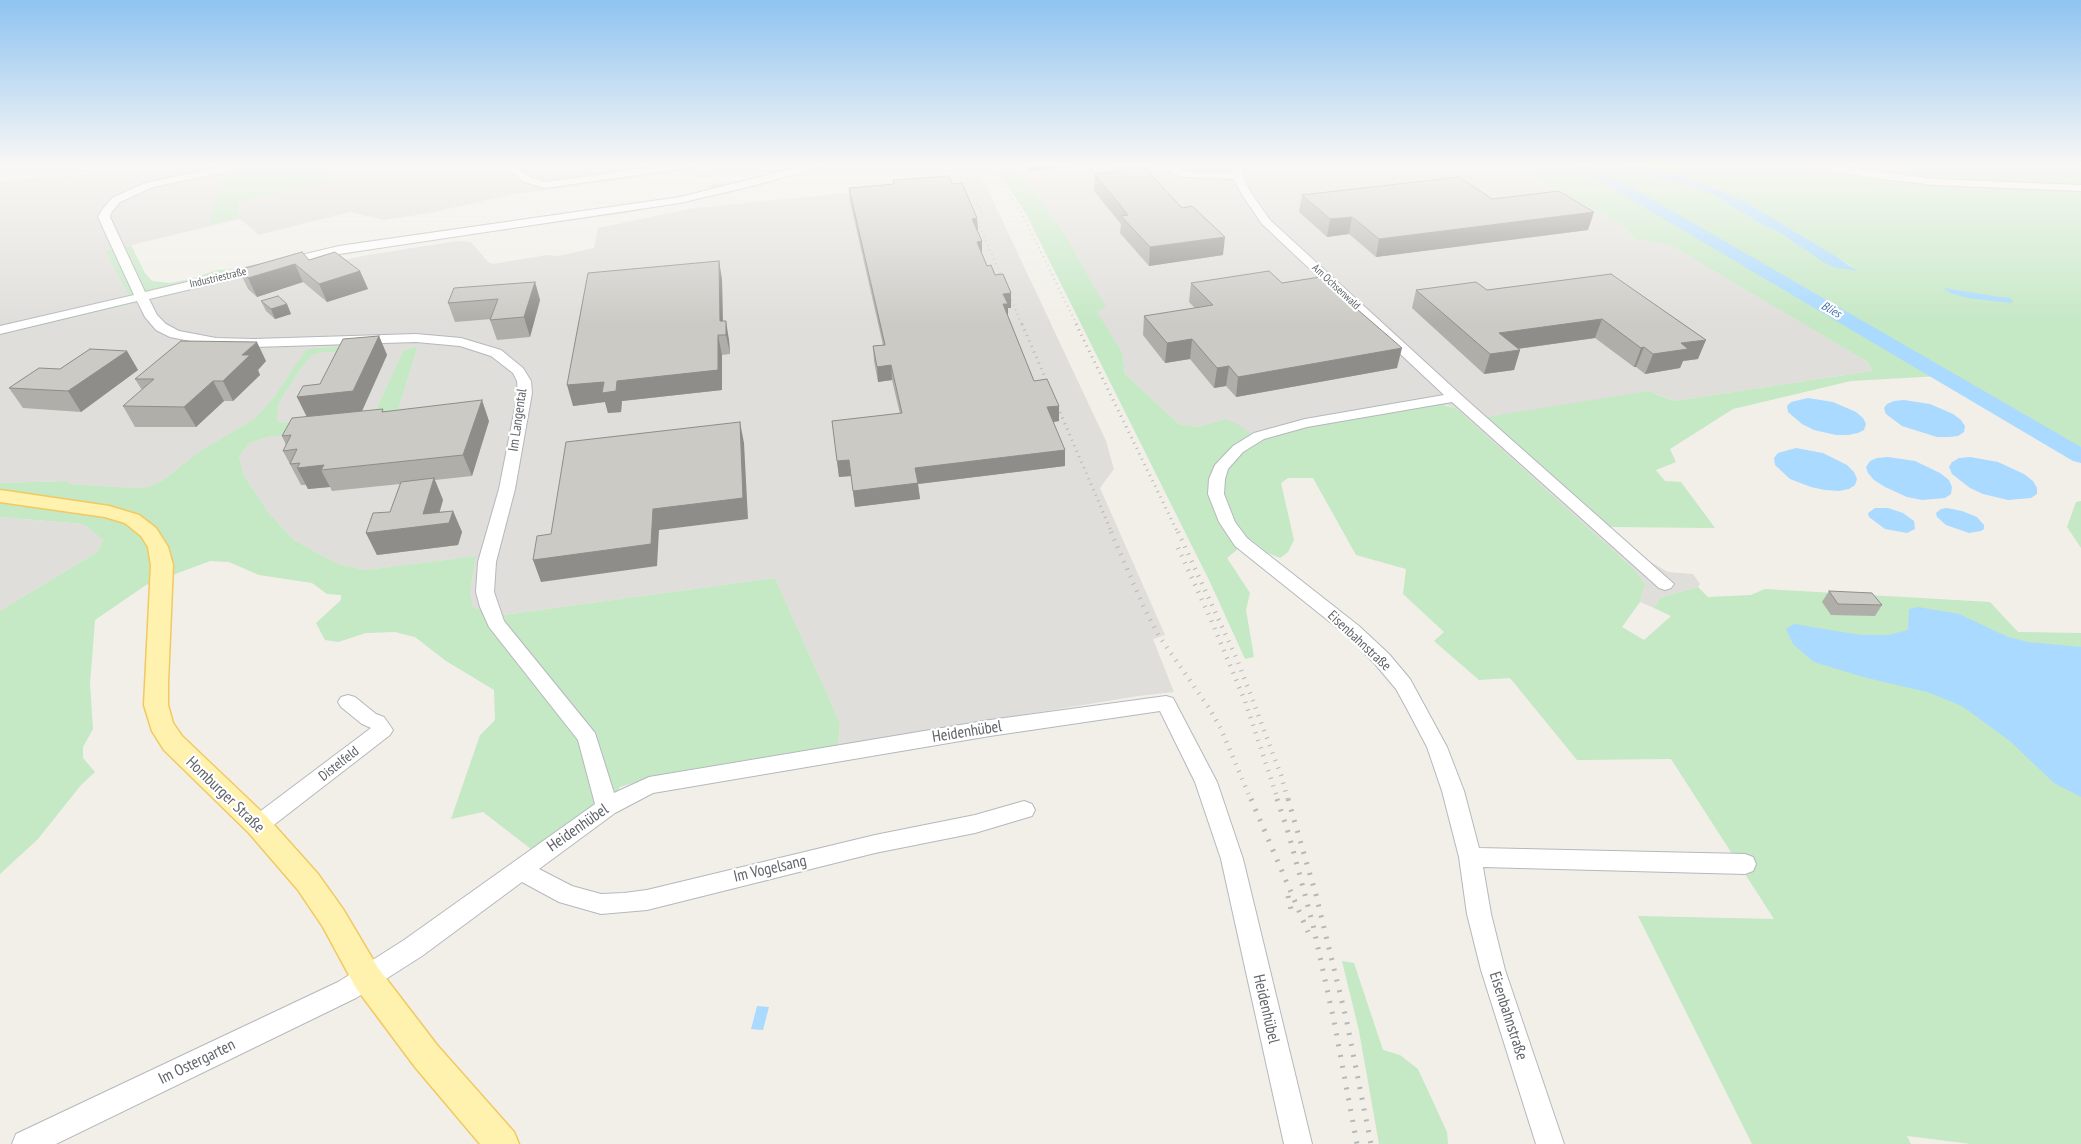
<!DOCTYPE html>
<html>
<head>
<meta charset="utf-8">
<style>
	body { margin:0 }
	canvas { display:block; background:#f1efe8 }
</style>
</head>
<body>
<canvas width="2081" height="1144"></canvas>
<script>
const context = document.querySelector('canvas').getContext('2d');
context.lineJoin = 'round';
function fill(path, color) { context.fillStyle = color; context.fill(path, 'evenodd'); }
const poly = rows => new Path2D(rows.map(r => 'M' + r).join(''));
function stroke(path, color, width, dash) { context.strokeStyle = color; context.lineWidth = width; context.lineCap = dash ? 'butt' : 'round'; context.setLineDash(dash || []); context.stroke(path); }
function label(font, color, halo, rows, align = 'center') {
  context.font = font + ' "PT Sans Narrow",sans-serif'; context.lineWidth = 4.5; context.setLineDash([]); context.textBaseline = 'middle'; context.strokeStyle = halo; context.fillStyle = color; for (const [text, x, y, turn = 0] of rows) {
    context.save(); context.translate(x, y); context.rotate((+turn || 0) * Math.PI / 180); context.textAlign = isNaN(turn) ? turn : align; if (halo) context.strokeText(text, 0, 0); context.fillText(text, 0, 0); context.restore();
  }
}
fill(poly([
	[196,164,761,164,702,179,685,171,516,194,429,213,384,220,350,212,259,235,240,219,106,251,130,295,0,326,0,182],
	[1013,164,1457,164,1466,169,1497,166,1511,168,1538,178,1628,229,1631,236,1636,239,1669,243,1868,362,1872,371,1674,401,1657,394,1488,417,1642,557,1668,572,1693,574,1700,584,1698,587,1661,597,1654,608,1640,602,1645,584,1635,570,1456,408,1447,405,1273,436,1261,441,1225,419,1197,427,1179,424,1125,374,1122,352,1096,312,1105,306,1062,230],
	[981,175,1106,441,1114,469,1100,488,1165,635,1153,639,1174,692,1138,696,838,745,840,723,775,578,503,615,473,609,470,592,476,556,365,570,338,564,294,540,268,512,244,476,239,456,250,443,268,437,326,430,397,414,418,345,403,351,377,407,368,413,291,423,276,422,278,404,302,367,313,355,325,352,344,352,357,346,312,348,305,352,274,397,254,419,200,451,163,480,148,487,134,488,68,484,67,481,0,483,0,335,243,277,281,273,368,255,457,241,471,242,488,262,493,264,547,255,558,256,594,248,598,228,694,208,900,188,944,178],
	[0,517,83,524,103,540,97,552,0,611]
]), '#e0deda');
fill(poly([
	[262,164,314,164,330,179,326,182,238,202,238,218,209,225,222,175,233,169],
	[807,164,817,164,826,167,733,192,684,202,625,213,403,244,331,257,0,335,0,326,129,295,105,251,131,245,145,273,152,281,170,283,191,279,217,270,234,269,358,242,669,198,708,190,709,188,707,187,711,185,749,179],
	[989,164,1013,164,1062,230,1106,307,1097,312,1122,352,1125,374,1179,424,1197,427,1225,419,1237,424,1261,441,1273,436,1313,426,1437,404,1456,408,1635,570,1645,584,1640,602,1622,627,1644,640,1671,616,1654,608,1661,597,1698,587,1708,597,1751,595,1765,589,1990,602,2018,632,2081,633,2081,1144,1971,1144,1907,1136,1911,1144,1752,1144,1638,916,1774,919,1671,759,1577,760,1510,678,1479,680,1434,641,1444,632,1403,594,1406,569,1356,555,1313,478,1288,478,1281,483,1294,540,1288,552,1280,558,1268,553,1250,539,1227,558,1250,593,1246,610,1254,657,1245,659,1209,580,1026,214,1007,184],
	[1457,164,2081,164,2081,461,1940,376,1851,381,1733,409,1670,449,1676,462,1656,470,1665,481,1681,482,1715,528,1611,527,1487,417,1648,391,1674,401,1872,371,1868,362,1669,244,1636,239,1631,236,1628,229,1538,178,1511,168,1497,166,1466,169],
	[1622,164,1640,165,1713,188,1743,200,1853,267,1823,262,1782,234,1761,224,1710,193,1685,184,1626,171],
	[418,345,397,414,326,430,268,437,250,443,239,456,244,476,268,512,294,540,338,564,365,570,476,556,470,592,473,608,503,615,775,578,840,723,838,745,662,774,620,787,607,807,531,849,483,812,451,819,480,735,495,720,494,690,446,661,415,637,395,632,366,633,338,642,325,640,316,623,341,600,341,595,327,594,312,583,259,575,229,562,210,561,146,585,95,620,90,684,93,729,83,747,83,758,95,772,81,785,38,839,0,874,0,611,97,552,103,540,83,524,0,517,0,483,68,481,69,484,134,488,148,487,163,480,200,451,254,419,274,397,305,351,312,348,358,346,344,352,325,352,313,355,302,367,278,404,277,422,291,423,368,413,377,407,403,351],
	[2081,501,2081,548,2067,527,2076,502],
	[1342,961,1354,963,1383,1050,1400,1055,1418,1069,1447,1132,1448,1144,1379,1144,1359,1031]
]), '#c5e8c5');
fill(poly([
	[1622,164,1640,165,1680,175,1743,200,1837,257,1857,271,1833,267,1823,262,1782,234,1761,224,1710,193,1685,184,1626,171],
	[1944,288,2000,297,2010,298,2013,302,2011,303,1968,298,1950,293],
	[1808,398,1833,402,1856,412,1863,418,1866,424,1864,430,1858,433,1848,435,1836,435,1814,430,1802,424,1788,412,1787,406,1791,402],
	[1904,400,1930,404,1953,414,1961,420,1965,426,1964,432,1958,436,1949,437,1937,437,1902,426,1886,414,1884,408,1887,404,1894,401],
	[1796,448,1823,453,1847,465,1854,472,1857,479,1855,485,1849,489,1839,491,1825,490,1811,487,1790,479,1775,465,1774,458,1778,453],
	[1888,457,1915,461,1940,473,1949,480,1952,487,1951,494,1945,498,1922,500,1907,497,1885,487,1874,480,1868,473,1866,467,1870,461,1877,458],
	[1970,457,1998,462,2024,474,2033,481,2037,488,2037,494,2031,498,2008,500,1983,494,1970,488,1952,474,1949,467,1952,462,1959,458],
	[1875,508,1888,508,1903,513,1914,521,1915,529,1907,533,1885,529,1869,517,1868,513],
	[1947,508,1962,511,1977,517,1984,525,1984,529,1981,531,1969,533,1946,525,1937,517,1936,513,1941,509],
	[1918,607,1959,614,2008,637,2028,642,2081,647,2081,797,2054,783,2010,741,1962,706,1927,692,1867,678,1814,662,1793,644,1786,629,1794,624,1860,635,1888,635,1908,630,1909,609],
	[757,1006,769,1007,763,1030,751,1029]
]), '#aadaff');
fill(poly([
	[1574,164,1591,164,2081,447,2081,463,2073,461,1576,167,1574,164]
]), '#aadaff');
const minor = poly([
	[65,164,76,164,79,167,74,170,65,164],
	[235,164,254,164,249,167,153,187,120,202,111,213,110,217,145,292,339,246,680,197,811,164,826,164,825,166,756,185,680,203,339,254,149,299,157,315,166,324,179,331,216,338,254,339,416,334,461,338,501,350,523,368,531,381,532,393,515,489,496,562,494,592,504,621,595,733,614,793,649,777,990,720,1166,696,1173,698,1217,782,1243,859,1312,1144,1284,1144,1221,859,1195,782,1160,711,990,736,653,793,615,813,539,869,572,886,601,894,624,893,647,890,875,835,975,815,1024,801,1032,804,1035,810,1032,816,975,833,875,853,647,910,601,914,559,902,522,882,422,956,356,998,56,1144,12,1144,16,1134,338,982,404,940,595,804,578,740,489,627,480,607,476,592,478,562,499,489,518,393,517,381,513,373,491,356,460,346,416,342,254,347,216,346,170,337,156,330,145,317,137,301,0,334,0,326,134,295,98,217,102,210,112,198,145,183,235,164],
	[501,164,512,164,532,178,545,182,675,164,699,164,694,167,545,188,524,182,501,164],
	[1163,164,1174,164,1181,170,1198,173,1232,173,1231,164,1241,164,1243,176,1251,193,1270,220,1460,394,1674,584,1671,588,1665,590,1659,588,1452,402,1307,427,1264,439,1243,452,1228,469,1225,479,1224,494,1235,522,1247,538,1359,626,1389,654,1410,679,1447,747,1464,791,1479,848,1745,854,1753,857,1756,864,1753,871,1745,874,1483,867,1491,914,1505,970,1564,1144,1536,1144,1481,970,1467,914,1459,857,1442,791,1427,747,1407,709,1396,689,1375,664,1345,634,1235,546,1219,522,1208,494,1209,479,1215,465,1233,446,1254,433,1305,419,1444,395,1262,224,1241,193,1234,179,1183,177,1173,174,1163,164],
	[1804,164,1825,164,1935,179,2081,185,2081,191,1935,185,1874,178,1809,167,1804,164],
	[348,695,355,697,376,714,384,717,393,730,390,735,266,831,258,834,250,831,247,825,250,819,371,728,362,724,341,707,338,702,341,697,348,695]
]);
const major = poly([
	[0,490,109,506,139,515,156,528,168,547,173,565,168,683,168,705,173,723,182,736,267,817,318,874,343,909,378,968,437,1045,514,1132,519,1144,480,1144,415,1067,356,988,323,927,298,890,249,833,164,750,152,731,144,705,151,565,148,547,141,536,125,523,105,517,0,502,0,490]
]);
stroke(minor, '#b5b8bc', 2);
stroke(major, '#f2c960', 3);
fill(minor, '#fff');
fill(major, '#fff2af');
stroke(poly([
	[985,164,1003,184,1022,214,1077,325],
	[0,182,192,164],
	[974,199,981,209,980,227,1022,325]
]), '#b6b7b8', 2.5, [0.5, 4.5]);
stroke(poly([
	[1022,324,1112,533],
	[1076,324,1178,533]
]), '#b6b7b8', 3, [1, 5]);
stroke(poly([
	[1111,532,1145,610,1159,636,1209,708,1221,729,1251,800],
	[1178,532,1237,659,1281,775,1288,800],
	[1178,548,1209,615,1245,701,1278,800]
]), '#b6b7b8', 4.5, [1, 7]);
stroke(poly([
	[1251,799,1308,932],
	[1277,799,1289,835,1313,925,1334,1021,1357,1144],
	[1288,799,1316,895,1346,1018,1371,1144],
	[1288,896,1292,914]
]), '#b6b7b8', 5, [2, 9]);
fill(poly([
	[1022,164,1097,164,1028,171],
	[1115,164,1223,255,1149,266,1120,233,1121,224,1094,191,1095,174,1115,172],
	[893,180,952,184,977,218,978,232,982,254,987,266,995,275,1011,308,1008,308,1008,317,1034,381,1059,421,1053,422,1065,466,918,484,920,499,855,507,851,476,839,477,832,421,900,414,892,380,878,382,874,361,873,346,883,345,850,201,849,188,893,184],
	[1302,195,1492,199,1588,230,1376,257,1349,234,1327,237,1299,212],
	[309,260,360,271,368,289,327,302,303,282,257,297,248,289,239,270],
	[719,261,722,280,723,321,729,340,730,354,722,355,722,390,622,401,621,412,608,413,605,402,573,406],
	[1611,274,1698,359,1683,361,1680,368,1645,374,1636,367,1634,367,1595,338,1518,349,1520,350,1514,370,1484,374,1412,308,1416,290,1487,290],
	[535,282,540,300,530,337,497,340,490,320,491,319,455,322,448,303],
	[1191,283,1282,283,1397,368,1236,397,1226,386,1214,388,1190,359,1165,363,1143,335,1144,316,1195,308,1189,302],
	[261,301,287,304,291,314,275,319,266,311],
	[379,336,387,355,362,411,384,411,489,421,472,476,435,480,443,500,439,512,453,511,462,532,458,545,377,555,366,533,390,512,400,484,332,491,330,487,308,489,306,485,301,485,283,451,286,445,282,436,307,417,297,397,320,384],
	[127,351,138,370,81,412,23,408,9,388,60,369],
	[266,361,258,370,260,375,233,401,224,401,196,427,135,427,123,406,142,390,135,379],
	[1829,591,1882,605,1875,616,1831,615,1822,602]
]), '#afaea9');
fill(poly([
	[1028,164,1097,164,1028,171],
	[1594,212,1588,230,1376,257,1379,239],
	[1352,217,1349,234,1327,237,1330,219],
	[977,218,978,232,972,219],
	[1225,237,1223,255,1149,266,1150,247],
	[982,241,982,255,977,242],
	[719,261,722,280,723,335,720,321],
	[295,264,303,282,257,297,248,278],
	[360,271,368,289,327,302,319,284],
	[535,282,540,300,530,337,524,317],
	[1011,293,1011,308,1008,308,1008,318,1003,304,1003,294],
	[287,304,291,314,275,319,271,309],
	[1602,319,1595,338,1494,352,1499,333],
	[726,321,729,340,730,354,726,335],
	[718,335,722,355,722,390,622,401,621,412,608,413,605,402,573,406,567,385],
	[379,336,387,355,362,411,307,417,297,397,353,391],
	[1192,339,1190,359,1165,363,1167,343],
	[1706,340,1698,359,1683,361,1680,368,1645,374,1653,354,1681,343],
	[257,342,266,361,258,370,260,375,233,401,223,381,242,355],
	[1644,347,1636,367,1634,367,1641,348],
	[1402,348,1397,368,1236,397,1238,377],
	[1520,350,1514,370,1484,374,1490,354],
	[127,351,138,370,81,412,68,391],
	[891,365,892,380,878,382,877,367],
	[1229,366,1226,386,1214,388,1217,368],
	[213,381,224,401,196,427,184,407],
	[482,400,489,421,472,476,463,455],
	[1059,406,1059,421,1047,423,1047,407],
	[740,422,744,443,748,519,659,530,657,566,541,582,533,560,653,509],
	[1065,450,1065,466,918,484,920,499,855,507,853,491,915,468],
	[849,460,851,476,839,477,837,461],
	[324,465,321,470,330,487,308,489,297,468],
	[434,478,443,500,436,525,453,511,462,532,458,545,377,555,366,533,423,514]
]), '#8f8d8a');
const building = poly([
	[1115,164,1141,164,1182,208,1192,206,1225,237,1150,247,1121,216,1128,215,1095,174,1121,171,1115,164],
	[949,176,952,184,962,183,977,218,972,219,982,241,977,242,987,266,991,265,995,275,1003,274,1011,293,1003,294,1008,304,1003,304,1034,381,1047,379,1059,406,1047,407,1065,450,915,468,918,483,853,491,849,460,837,461,832,421,902,413,891,365,877,367,873,346,885,345,849,188,894,184,893,180,949,176],
	[1459,177,1492,199,1559,191,1594,212,1379,239,1352,217,1330,219,1302,195,1459,177],
	[302,252,309,260,335,252,360,271,319,284,295,264,248,278,239,270,302,252],
	[719,261,720,321,726,321,726,335,718,335,718,370,617,381,616,391,602,393,604,382,567,385,588,273,719,261],
	[1269,271,1282,283,1320,277,1402,348,1238,377,1229,366,1217,368,1192,339,1167,343,1144,316,1213,305,1191,283,1269,271],
	[1611,274,1706,340,1681,343,1688,349,1653,354,1644,347,1641,348,1602,319,1499,333,1520,350,1490,354,1416,290,1476,282,1487,290,1611,274],
	[535,282,524,317,490,320,498,299,448,303,454,288,535,282],
	[278,296,287,304,271,309,261,301,278,296],
	[379,336,353,391,297,397,303,386,320,384,343,339,379,336],
	[181,341,257,342,242,355,250,355,223,381,213,381,184,407,123,406,154,379,135,379,181,341],
	[90,349,127,351,68,391,9,388,39,368,60,369,90,349],
	[482,400,463,455,321,470,324,465,297,468,300,463,290,464,297,449,283,451,291,435,282,436,292,418,383,409,382,412,482,400],
	[740,422,743,498,653,509,651,544,533,560,537,536,551,534,566,442,740,422],
	[434,478,423,514,453,511,449,523,366,533,373,513,390,512,401,482,434,478],
	[1829,591,1872,593,1882,605,1838,604,1829,591]
]);
fill(building, '#cccac5');
stroke(building, '#8f8d8a', 1);
const sky = context.createLinearGradient(0, 0, 0, 324);
sky.addColorStop(0, '#8fc3f1');
sky.addColorStop(0.51, '#f9f8f5');
sky.addColorStop(1, '#f9f8f500');
context.fillStyle = sky;
context.fillRect(0, 0, 2081, 324);
label('11px', '#5f6368', '#fff', [
	["Industriestraße",218,278,-13],
	["Am Ochsenwald",1336,287,43]
]);
label('italic 12px', '#4174aa', '#fff', [
	["Blies",1831,310,30]
]);
label('14px', '#5f6368', '#fff', [
	["Im Langental",518,420,-82],
	["Eisenbahnstraße",1359,641,43],
	["Distelfeld",339,764,-38]
]);
label('16px', '#5f6368', '#fff', [
	["Heidenhübel",967,732,-9],
	["Homburger Straße",225,795,44],
	["Heidenhübel",578,828,-35],
	["Im Vogelsang",770,869,-13],
	["Heidenhübel",1266,1009,77],
	["Eisenbahnstraße",1508,1016,72],
	["Im Ostergarten",197,1062,-26]
]);
</script>
</body>
</html>
